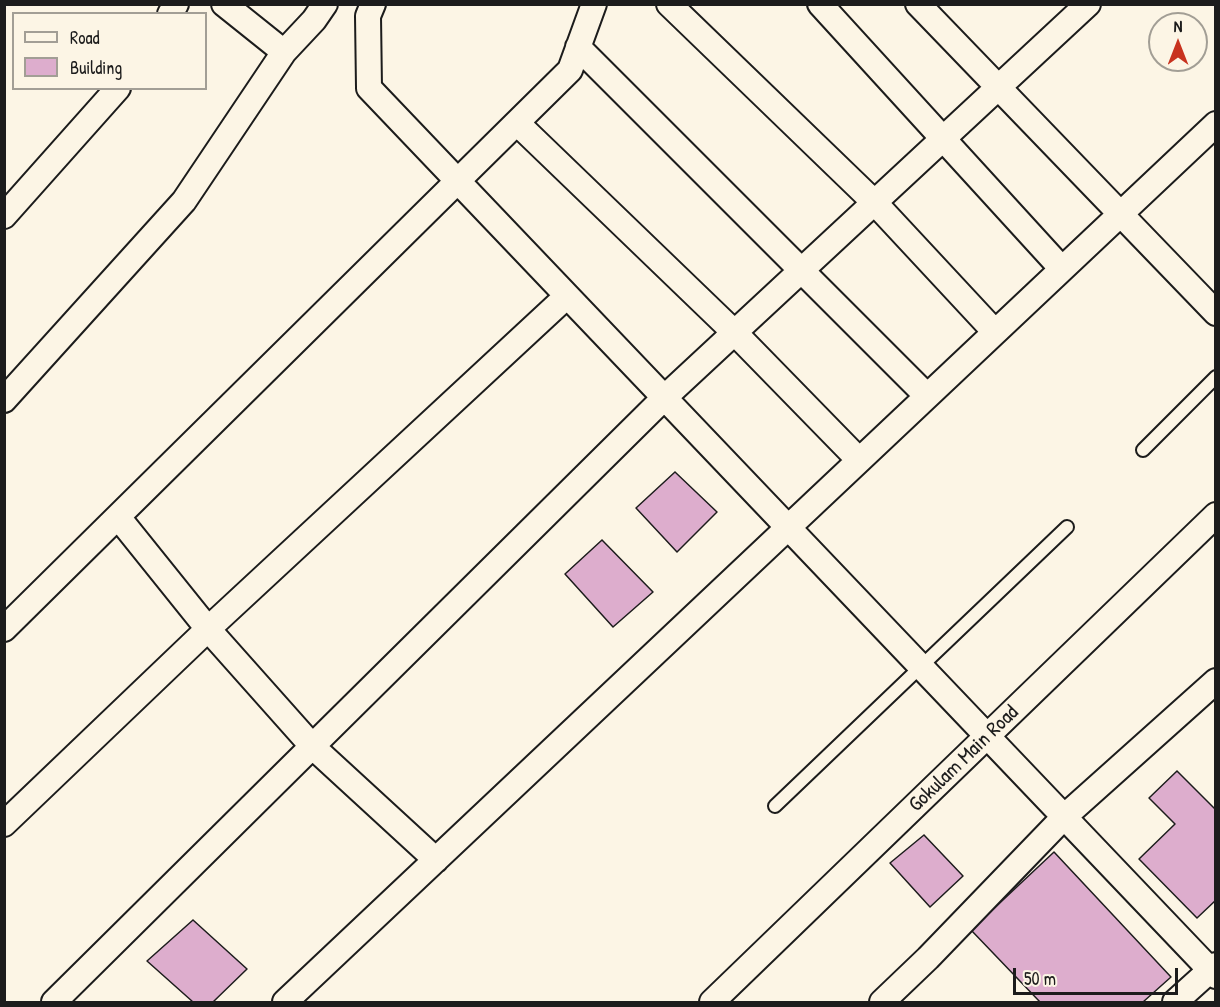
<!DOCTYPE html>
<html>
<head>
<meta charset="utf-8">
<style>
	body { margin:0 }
	#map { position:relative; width:1220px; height:1007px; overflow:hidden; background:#fcf5e5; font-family:"Patrick Hand",sans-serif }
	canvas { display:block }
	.frame { position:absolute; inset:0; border:6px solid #1c1c1c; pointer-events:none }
	.legend { position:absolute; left:12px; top:12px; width:195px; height:78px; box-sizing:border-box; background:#fcf5e5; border:2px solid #a29e95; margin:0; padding:8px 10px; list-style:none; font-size:18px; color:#1c1c1c }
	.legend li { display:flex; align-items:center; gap:12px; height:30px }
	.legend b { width:30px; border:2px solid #a29e95 }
	.north { position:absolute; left:1148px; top:12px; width:60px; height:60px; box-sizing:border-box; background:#fcf5e5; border:2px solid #a29e95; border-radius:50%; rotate:0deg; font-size:16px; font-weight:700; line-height:24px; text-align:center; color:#1c1c1c }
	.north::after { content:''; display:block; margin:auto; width:21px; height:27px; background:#c8321e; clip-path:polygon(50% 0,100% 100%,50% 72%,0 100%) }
	.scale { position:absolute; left:1013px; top:968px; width:165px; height:27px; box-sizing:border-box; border:3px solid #1c1c1c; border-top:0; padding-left:8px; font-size:18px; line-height:21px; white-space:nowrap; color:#1c1c1c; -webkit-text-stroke:4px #fcf5e5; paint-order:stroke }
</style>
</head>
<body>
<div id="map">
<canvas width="1220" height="1007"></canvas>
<div class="frame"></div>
<ul class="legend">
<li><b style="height:8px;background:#fcf5e5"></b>Road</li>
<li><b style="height:16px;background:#ddadcd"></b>Building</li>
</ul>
<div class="north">N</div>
<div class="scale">50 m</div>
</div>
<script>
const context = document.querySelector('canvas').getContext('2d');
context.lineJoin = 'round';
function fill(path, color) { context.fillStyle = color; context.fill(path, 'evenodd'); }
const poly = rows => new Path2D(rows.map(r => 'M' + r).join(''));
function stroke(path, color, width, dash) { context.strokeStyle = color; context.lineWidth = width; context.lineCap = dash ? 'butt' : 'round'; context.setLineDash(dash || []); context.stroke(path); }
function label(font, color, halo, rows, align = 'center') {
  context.font = font + ' "Patrick Hand",sans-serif'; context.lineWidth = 4.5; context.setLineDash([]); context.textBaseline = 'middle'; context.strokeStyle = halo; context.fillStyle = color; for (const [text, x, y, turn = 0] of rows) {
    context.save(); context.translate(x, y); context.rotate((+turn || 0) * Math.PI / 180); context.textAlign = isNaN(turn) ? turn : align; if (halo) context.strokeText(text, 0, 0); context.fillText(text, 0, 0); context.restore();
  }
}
const building = poly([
	[675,472,717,512,677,552,636,508,675,472],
	[602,540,653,592,613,627,565,574,602,540],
	[1177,771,1216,810,1216,900,1197,918,1139,859,1175,824,1149,798,1177,771],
	[924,835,963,876,930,907,890,863,924,835],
	[1054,852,1171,977,1143,1002,1040,1002,971,930,1054,852],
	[193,920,247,969,213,1002,193,1002,147,961,193,920]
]);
fill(building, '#ddadcd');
stroke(building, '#1c1c1c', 1.5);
const service = poly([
	[1143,450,1216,377],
	[775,806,1067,527]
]);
const minor = poly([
	[224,4,284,52],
	[373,4,368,16,369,88,1216,976],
	[669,4,875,203,995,332],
	[820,4,1062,269],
	[918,4,1216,313],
	[170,14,176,4],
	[578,47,927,396],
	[517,123,735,333,859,460],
	[4,216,118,88],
	[4,400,184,201,284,52,314,20,325,4],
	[118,517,208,629,313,747,436,860],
	[4,629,570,70,594,4],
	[4,824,208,629,567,296],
	[54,1002,664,398,1088,4],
	[285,1002,1216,124],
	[712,1002,1216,515],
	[882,1002,928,958,1064,817,1216,681],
	[1175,1002,1216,965]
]);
stroke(service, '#1c1c1c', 16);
stroke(minor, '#1c1c1c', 28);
stroke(service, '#fcf5e5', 12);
stroke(minor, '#fcf5e5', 24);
label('21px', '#1c1c1c', '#fcf5e5', [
	["Gokulam Main Road",964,759,-44]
]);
</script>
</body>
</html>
